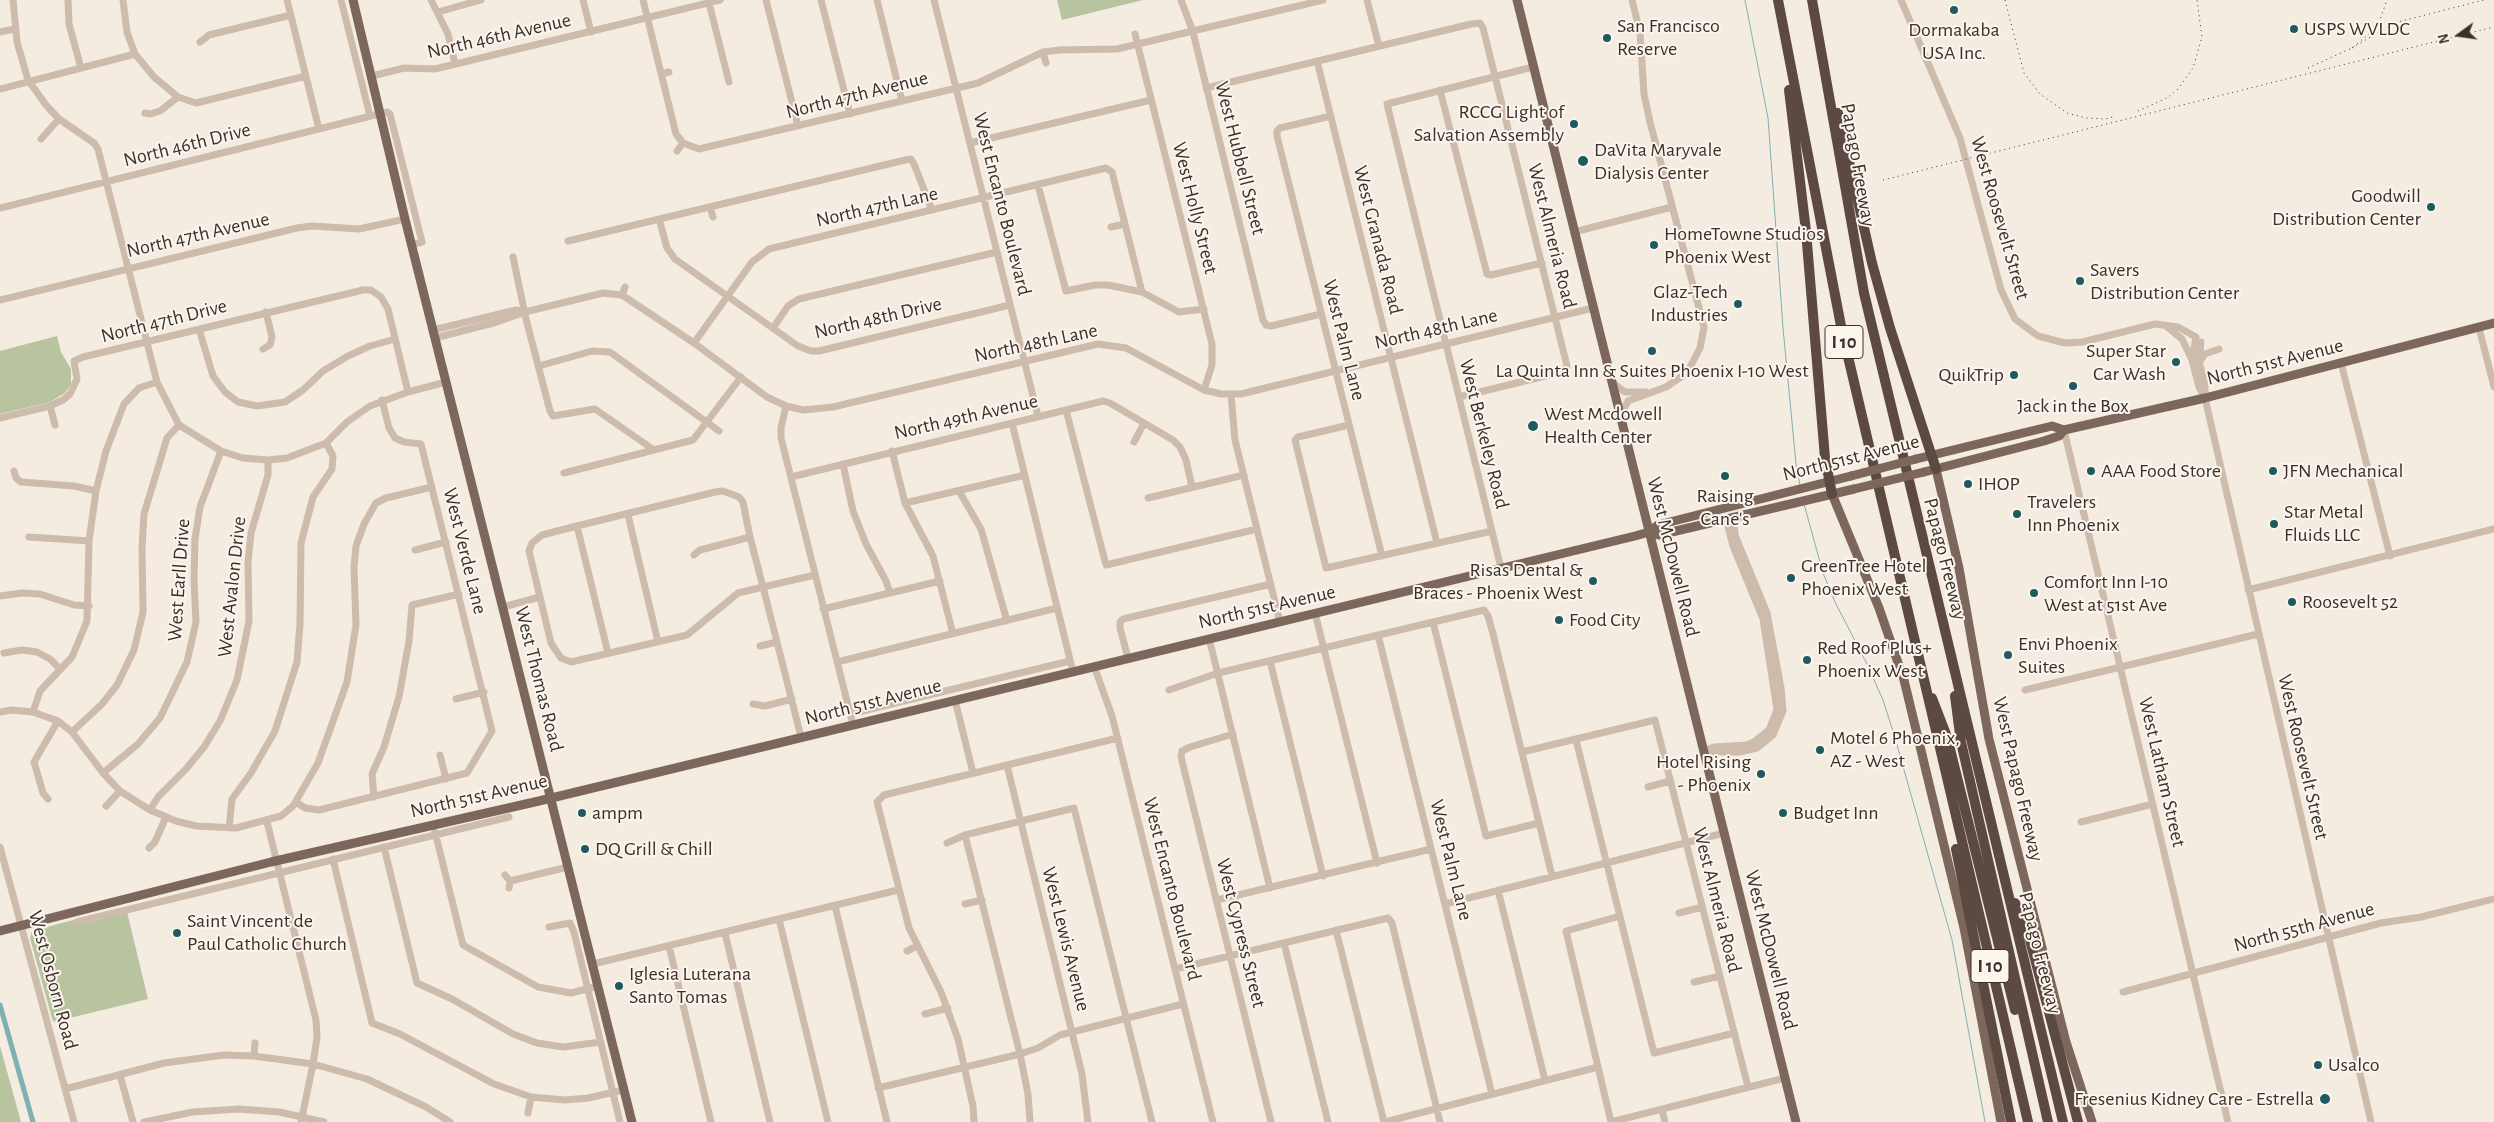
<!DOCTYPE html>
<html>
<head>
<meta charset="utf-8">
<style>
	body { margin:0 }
	#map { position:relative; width:2494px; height:1122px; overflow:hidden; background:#f4ebe1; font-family:"Alegreya Sans",sans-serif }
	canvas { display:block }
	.north { position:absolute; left:2434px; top:10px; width:50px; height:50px; -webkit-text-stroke:4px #fbf5ee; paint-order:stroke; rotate:256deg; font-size:14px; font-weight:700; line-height:20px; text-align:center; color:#3b302b }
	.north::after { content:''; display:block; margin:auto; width:18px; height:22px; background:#3b302b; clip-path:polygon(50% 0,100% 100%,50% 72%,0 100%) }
</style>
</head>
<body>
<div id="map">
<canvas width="2494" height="1122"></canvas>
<div class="north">N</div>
</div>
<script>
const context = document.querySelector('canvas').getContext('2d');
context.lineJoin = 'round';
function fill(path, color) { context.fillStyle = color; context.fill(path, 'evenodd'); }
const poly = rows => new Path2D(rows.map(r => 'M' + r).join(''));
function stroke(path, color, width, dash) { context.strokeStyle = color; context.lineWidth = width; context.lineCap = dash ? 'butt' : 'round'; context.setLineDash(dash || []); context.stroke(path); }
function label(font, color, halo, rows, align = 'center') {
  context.font = font + ' "Alegreya Sans",sans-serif'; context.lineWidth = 4; context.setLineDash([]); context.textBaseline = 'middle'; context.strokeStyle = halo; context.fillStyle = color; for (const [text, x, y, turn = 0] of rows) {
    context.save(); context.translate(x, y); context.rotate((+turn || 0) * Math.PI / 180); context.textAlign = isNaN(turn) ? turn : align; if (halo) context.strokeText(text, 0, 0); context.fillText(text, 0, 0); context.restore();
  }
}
fill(poly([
	[1057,0,1143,0,1062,20],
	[57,336,61,352,71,369,71,384,65,393,50,402,0,414,0,351],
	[127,912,148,999,53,1022,30,938,32,931,73,920,78,924],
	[0,1046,21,1122,0,1122]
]), '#b8c4a0');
stroke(poly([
	[1745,0,1768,118,1783,328,1796,464,1800,485],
	[1804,504,1823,573,1835,602,1866,662,1883,700,1893,731,1952,940,1985,1122]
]), '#7fb0b2', 1);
stroke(poly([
	[0,1005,33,1122]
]), '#7fb0b2', 5);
stroke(poly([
	[13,0,17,42,28,80,46,105,59,119,94,143,98,149,157,382,179,425,221,451,243,458,268,460,287,458,326,443,347,422,370,406,408,392,446,382],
	[68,0,69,24,81,68],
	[123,0,127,32,135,54,154,77,178,97],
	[287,0,319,129],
	[341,0,370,116],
	[431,0,448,34,455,64],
	[583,0,591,32],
	[643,0,676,134,683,143,699,149,978,83,1043,52,1060,50,1117,49,1323,0],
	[766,0,798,126],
	[821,0,850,114],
	[877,0,902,101],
	[934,0,1038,416],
	[1181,0,1193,32,1263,320,1266,325,1271,326,1321,314],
	[1367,0,1379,46],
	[1901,0,1960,138,2001,290,2015,319,2038,336,2065,343,2082,342,2155,324,2178,327,2196,337,2192,360,2199,387,2205,398],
	[709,3,729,82],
	[438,12,481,0],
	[0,32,14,29],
	[1135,34,1212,344,1212,365,1204,390],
	[200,42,209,35,291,15],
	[1043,52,1046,63],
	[1317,61,1437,543],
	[661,74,669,72],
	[372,76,404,68,435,69,720,0],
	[1206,88,1471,24,1480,23,1483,28,1567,366,1562,372,1459,397],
	[0,89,135,54],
	[1440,90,1487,274,1491,275,1542,263],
	[145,113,150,114,160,111,178,97,196,103,306,76],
	[1331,116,1280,128,1277,131,1277,136,1382,556],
	[41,139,59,119],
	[970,143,1151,100],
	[677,151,683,143],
	[1038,185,1066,291,1095,285,1108,285,1142,292,1179,312,1204,309],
	[710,207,713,217],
	[0,208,387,112,390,114,422,242,411,245],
	[659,219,667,248,675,259,798,346,811,351,819,351,1010,305],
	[1111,227,1125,224],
	[1574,232,1672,207],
	[568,241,905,160,911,159,914,164,932,210],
	[513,257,526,319,550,411,553,416,595,409,654,450],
	[622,295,625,287],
	[0,300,297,228,312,226,359,229,405,219],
	[2166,326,2182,339,2192,360],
	[773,328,788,306,799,299,997,252],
	[2479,328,2494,387],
	[199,329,213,376,225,392,238,402,257,406,285,402,303,390,323,371,348,356,370,346,395,339],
	[433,330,516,310,525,312],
	[435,338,497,322,525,312,603,293,622,295,694,343,767,397,786,406,803,410,833,407,1098,344,1126,348,1204,390,1221,394,1241,394,1593,308],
	[2201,342,2199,362,2205,384,2205,398,2371,1122],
	[694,343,752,262,769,249,1106,168,1112,172,1142,292],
	[263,349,270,345,272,337,266,312],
	[2200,361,2205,354,2219,349],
	[2341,363,2390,556],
	[539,366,592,351,610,352,719,431],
	[1613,383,1625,392,1646,392],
	[1231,394,1235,440,1280,622],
	[50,406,55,425],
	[786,406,781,428,781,438,853,725],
	[1066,410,1106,565,1257,529],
	[1620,416,1628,401,1666,387,1687,373,1700,348,1704,327,1650,122,1644,94,1640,32,1632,0],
	[0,418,50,406,63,400,70,394,77,379,74,361,83,357,363,290,371,290,381,297,388,309,408,392],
	[1012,423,1073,672],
	[1349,425,1298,437,1295,440,1326,568,1492,531],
	[2064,430,2228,1122],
	[1134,442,1144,423],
	[892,451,905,503,933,556,953,634],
	[843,464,853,511,866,544,886,581,890,593],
	[14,471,16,478,21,482,74,486,96,491],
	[564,473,693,440,741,377],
	[791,477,1103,401,1110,403,1173,440,1180,447,1186,460,1192,487],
	[959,491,981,529,1007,621],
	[1148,498,1244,475],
	[905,503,1025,475],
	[628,515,658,642],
	[577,526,608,653],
	[29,537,89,541],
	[415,550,446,542],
	[694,555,700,550,750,537],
	[1501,568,1387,104,1533,67],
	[2248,590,2494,529],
	[0,596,22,593,40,594,74,605,89,606],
	[503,607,540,597],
	[823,609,940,581],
	[1315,613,1377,863],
	[1433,622,1486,836,1539,823],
	[1378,635,1492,1094],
	[1209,638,1270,888],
	[760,646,777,642],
	[4,653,22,650,37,652,50,659,60,669],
	[1128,658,1120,628,1120,622,1123,619,1271,584],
	[1270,661,1323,876],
	[837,662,1057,608],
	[1094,666,1112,716,1213,1122],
	[1169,690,1218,673,1484,610,1488,616,1493,634,1552,876],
	[2025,690,2258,634],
	[456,699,484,692],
	[955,700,973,773],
	[753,704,765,706,792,699],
	[0,712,11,710,33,712,58,721,72,732,103,773,120,791,150,810,176,821,196,826,236,828,281,816,293,806,318,763,347,682,356,625,354,567,356,546,364,524,376,503,386,498,432,487],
	[33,712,40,691,72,657,87,621,89,541,96,491,106,451,124,404,139,388,157,382],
	[850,714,1070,661],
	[72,732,102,704,117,685,134,650,143,612,142,547,144,514,167,438,179,425],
	[1233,734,1190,747,1182,751,1181,757,1271,1122],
	[801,737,777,642,763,587,750,537,743,502,739,497,723,491,715,492,577,526,542,535,532,543,529,551,551,643,561,658,571,662,687,635,738,593,763,587,815,575],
	[1576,740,1654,1053,1734,1033],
	[1522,752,1655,720,1748,1087],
	[1703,752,1739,752,1757,748,1773,735,1783,711,1781,688,1767,613,1735,535,1734,524,1740,516],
	[1704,752,1714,747,1747,745,1754,742,1769,730,1777,710,1763,619,1733,546,1726,519],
	[440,755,446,779],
	[1007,765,1082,1074,1088,1122],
	[103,773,138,744,160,718,187,662,196,622,194,581,195,539,200,507,221,451],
	[1648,787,1670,781],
	[374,797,372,774,384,747,399,697,409,641,412,605,459,594],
	[48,799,43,793,34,762,58,721],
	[296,802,305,808,319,810,467,773,492,731,421,444,404,442,395,438,389,428,382,400],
	[106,806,120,791],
	[150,810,158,797,186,769,204,747,220,721,237,680,249,621,248,563,251,533,268,475,268,460],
	[267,822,316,1020,317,1037,313,1064,301,1122],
	[2081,822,2153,804],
	[229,828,232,799,251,773,275,731,297,662,300,624,301,543,313,497,332,469,333,456,326,443],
	[435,832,463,945,538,987,571,993,598,986],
	[965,835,1020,1054,1028,1094,1030,1122],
	[947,843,965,835,1074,808,1152,1122],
	[0,847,74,1122],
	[384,847,417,983,452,999,513,1034,537,1043,563,1047,601,1042],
	[149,848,155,842,166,817],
	[333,859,372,1023,400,1034,494,1084,531,1097,565,1100,588,1098,624,1090],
	[505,875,510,881,509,888],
	[510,881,568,867],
	[1498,890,1545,1080],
	[1217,900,1431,849],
	[965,904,982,900],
	[1445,904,1724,833],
	[835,906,887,1122],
	[1679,913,1702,907],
	[779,919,828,1122],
	[77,922,509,817],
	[549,927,570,923,574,932,620,1122],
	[1336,930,1384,1122],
	[725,933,770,1122],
	[1284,943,1328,1122],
	[669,946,711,1122],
	[907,951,917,946],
	[593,964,898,890],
	[1175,969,1388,918,1392,923,1440,1122],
	[1694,982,1720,976],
	[2123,992,2381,923,2421,917,2494,899],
	[925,1014,948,1008],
	[254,1056,255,1043],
	[120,1075,133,1122],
	[878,1088,1020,1054,1038,1048,1060,1035,1183,1004],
	[65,1089,164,1063,224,1055,254,1056,313,1064,367,1079,426,1107,450,1122],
	[1662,1110,1665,1122],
	[528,1113,531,1097],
	[144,1122,193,1112,239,1109,279,1112,324,1122],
	[974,1122,973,1106,958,1039,941,992,909,928,877,802,884,795,1118,738],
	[1385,1122,1598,1067],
	[1611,1122,1566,931,1620,916],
	[1611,1122,1785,1078]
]), '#cdbbac', 7);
stroke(poly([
	[353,0,405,219,632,1122],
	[1517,0,1796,1122],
	[1916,459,2052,426,2064,430,2205,398,2494,323],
	[1936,469,1959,568,1989,739,2066,1042,2092,1122],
	[1924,472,2044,441,2059,436,2064,430],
	[1832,494,1879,608,1904,680,1964,928,2001,1122],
	[1649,532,1659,535,1854,489],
	[0,931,271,862,539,801,1635,536,1649,532,1658,525,1851,476]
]), '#7d675c', 9);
stroke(poly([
	[1778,0,1842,331,2028,1122],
	[1812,0,1864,293,2063,1122],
	[1789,90,1806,231,1825,458,1832,494],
	[1838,113,1872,263,1890,328,1936,469],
	[1955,696,1961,742,2048,1122],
	[1932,698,1947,737,2015,1010],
	[1956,849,2011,1122],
	[2015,903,2030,940,2078,1122]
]), '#5c4a42', 10);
stroke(poly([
	[2005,0,2024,73,2040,94,2067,113,2086,118,2106,119,2116,116],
	[2352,48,2394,23,2484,0],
	[2308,68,2352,48,2370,33,2381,17,2387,0],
	[2138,111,2167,98,2178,89,2193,68,2202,37,2197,0],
	[1883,180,2494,27]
]), '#3b302b', 1, [1, 4]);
stroke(poly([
	[1851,476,1916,459],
	[1854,489,1924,472]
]), '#7d675c', 9);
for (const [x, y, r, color] of [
	[1954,10,5,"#1f5a5e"],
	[2294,29,5,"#1f5a5e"],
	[1607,38,5,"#1f5a5e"],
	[1574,124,5,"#1f5a5e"],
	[1583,161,6,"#1f5a5e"],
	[2431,207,5,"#1f5a5e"],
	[1654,245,5,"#1f5a5e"],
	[2080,281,5,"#1f5a5e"],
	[1738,304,5,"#1f5a5e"],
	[1652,351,5,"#1f5a5e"],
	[2176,362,5,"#1f5a5e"],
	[2014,375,5,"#1f5a5e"],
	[2073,386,5,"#1f5a5e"],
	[1533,426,6,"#1f5a5e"],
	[2091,471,5,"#1f5a5e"],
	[2273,471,5,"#1f5a5e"],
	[1725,476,5,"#1f5a5e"],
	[1968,484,5,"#1f5a5e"],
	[2017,514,5,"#1f5a5e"],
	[2274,524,5,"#1f5a5e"],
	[1791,578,5,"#1f5a5e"],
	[1593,581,5,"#1f5a5e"],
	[2034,593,5,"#1f5a5e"],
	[2292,602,5,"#1f5a5e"],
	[1559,620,5,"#1f5a5e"],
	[2008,655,5,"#1f5a5e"],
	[1807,660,5,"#1f5a5e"],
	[1820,750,5,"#1f5a5e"],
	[1761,774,5,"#1f5a5e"],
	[582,813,5,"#1f5a5e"],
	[1783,813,5,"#1f5a5e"],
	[585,849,5,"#1f5a5e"],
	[177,933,5,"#1f5a5e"],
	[619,986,5,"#1f5a5e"],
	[2318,1065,5,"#1f5a5e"],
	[2325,1099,6,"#1f5a5e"]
]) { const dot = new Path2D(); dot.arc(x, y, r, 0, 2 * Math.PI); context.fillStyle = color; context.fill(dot); stroke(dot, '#fbf5ee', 2); }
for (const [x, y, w] of [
	[1844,342,38],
	[1990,966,38]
]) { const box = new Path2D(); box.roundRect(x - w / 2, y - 16.5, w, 33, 4); context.fillStyle = '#fbf5ee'; context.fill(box); stroke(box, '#3b302b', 1); }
label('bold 19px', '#3b302b', null, [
	["I 10",1844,342],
	["I 10",1990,966]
]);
label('20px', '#3b302b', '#fbf5ee', [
	["San Francisco",1617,26],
	["Reserve",1617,49],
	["USPS WVLDC",2304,29],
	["Dormakaba",1954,30,"center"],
	["USA Inc.",1954,53,"center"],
	["RCCG Light of",1564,112,"right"],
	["Salvation Assembly",1564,135,"right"],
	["DaVita Maryvale",1594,150],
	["Dialysis Center",1594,173],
	["Goodwill",2421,196,"right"],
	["Distribution Center",2421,219,"right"],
	["HomeTowne Studios",1664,234],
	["Phoenix West",1664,257],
	["Savers",2090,270],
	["Distribution Center",2090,293],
	["Glaz-Tech",1728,292,"right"],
	["Industries",1728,315,"right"],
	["Super Star",2166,351,"right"],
	["Car Wash",2166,374,"right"],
	["La Quinta Inn & Suites Phoenix I-10 West",1652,371,"center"],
	["QuikTrip",2004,375,"right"],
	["Jack in the Box",2073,406,"center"],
	["West Mcdowell",1544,414],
	["Health Center",1544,437],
	["AAA Food Store",2101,471],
	["JFN Mechanical",2283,471],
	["IHOP",1978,484],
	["Raising",1725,496,"center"],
	["Cane's",1725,519,"center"],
	["Travelers",2027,502],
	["Inn Phoenix",2027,525],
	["Star Metal",2284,512],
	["Fluids LLC",2284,535],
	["GreenTree Hotel",1801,566],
	["Phoenix West",1801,589],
	["Risas Dental &",1583,570,"right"],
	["Braces - Phoenix West",1583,593,"right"],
	["Comfort Inn I-10",2044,582],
	["West at 51st Ave",2044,605],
	["Roosevelt 52",2302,602],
	["Food City",1569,620],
	["Envi Phoenix",2018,644],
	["Suites",2018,667],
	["Red Roof Plus+",1817,648],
	["Phoenix West",1817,671],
	["Motel 6 Phoenix,",1830,738],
	["AZ - West",1830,761],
	["Hotel Rising",1751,762,"right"],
	["- Phoenix",1751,785,"right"],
	["ampm",592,813],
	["Budget Inn",1793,813],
	["DQ Grill & Chill",595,849],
	["Saint Vincent de",187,921],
	["Paul Catholic Church",187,944],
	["Iglesia Luterana",629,974],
	["Santo Tomas",629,997],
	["Usalco",2328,1065],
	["Fresenius Kidney Care - Estrella",2314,1099,"right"]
], 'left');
label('20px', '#3b302b', '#fbf5ee', [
	["North 46th Avenue",499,36,-13],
	["North 47th Avenue",857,95,-14],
	["North 46th Drive",187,145,-14],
	["West Hubbell Street",1240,158,76],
	["Papago Freeway",1858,165,80],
	["West Encanto Boulevard",1002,204,76],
	["North 47th Lane",877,207,-13],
	["West Holly Street",1195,208,76],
	["West Roosevelt Street",2000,218,74],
	["North 47th Avenue",198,235,-13],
	["West Almeria Road",1552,236,76],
	["West Granada Road",1378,240,76],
	["North 48th Drive",878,318,-13],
	["North 47th Drive",164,321,-14],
	["North 48th Lane",1436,329,-13],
	["West Palm Lane",1344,340,76],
	["North 48th Lane",1036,343,-12],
	["North 51st Avenue",2275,362,-14],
	["North 49th Avenue",966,417,-13],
	["West Berkeley Road",1484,434,76],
	["North 51st Avenue",1851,458,-14],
	["West Verde Lane",465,551,76],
	["West McDowell Road",1673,557,76],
	["Papago Freeway",1945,559,76],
	["West Earll Drive",179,580,-86],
	["West Avalon Drive",232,587,-84],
	["North 51st Avenue",1267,607,-13],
	["West Thomas Road",539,679,76],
	["North 51st Avenue",873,702,-14],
	["West Roosevelt Street",2303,757,77],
	["West Latham Street",2162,772,77],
	["West Papago Freeway",2018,779,77],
	["North 51st Avenue",479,796,-13],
	["West Palm Lane",1451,860,76],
	["West Encanto Boulevard",1172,889,76],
	["West Almeria Road",1717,900,76],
	["North 55th Avenue",2304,927,-15],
	["West Cypress Street",1241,933,76],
	["West Lewis Avenue",1066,939,76],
	["West McDowell Road",1771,950,76],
	["Papago Freeway",2040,953,76],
	["West Osborn Road",53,980,75]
]);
</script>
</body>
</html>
